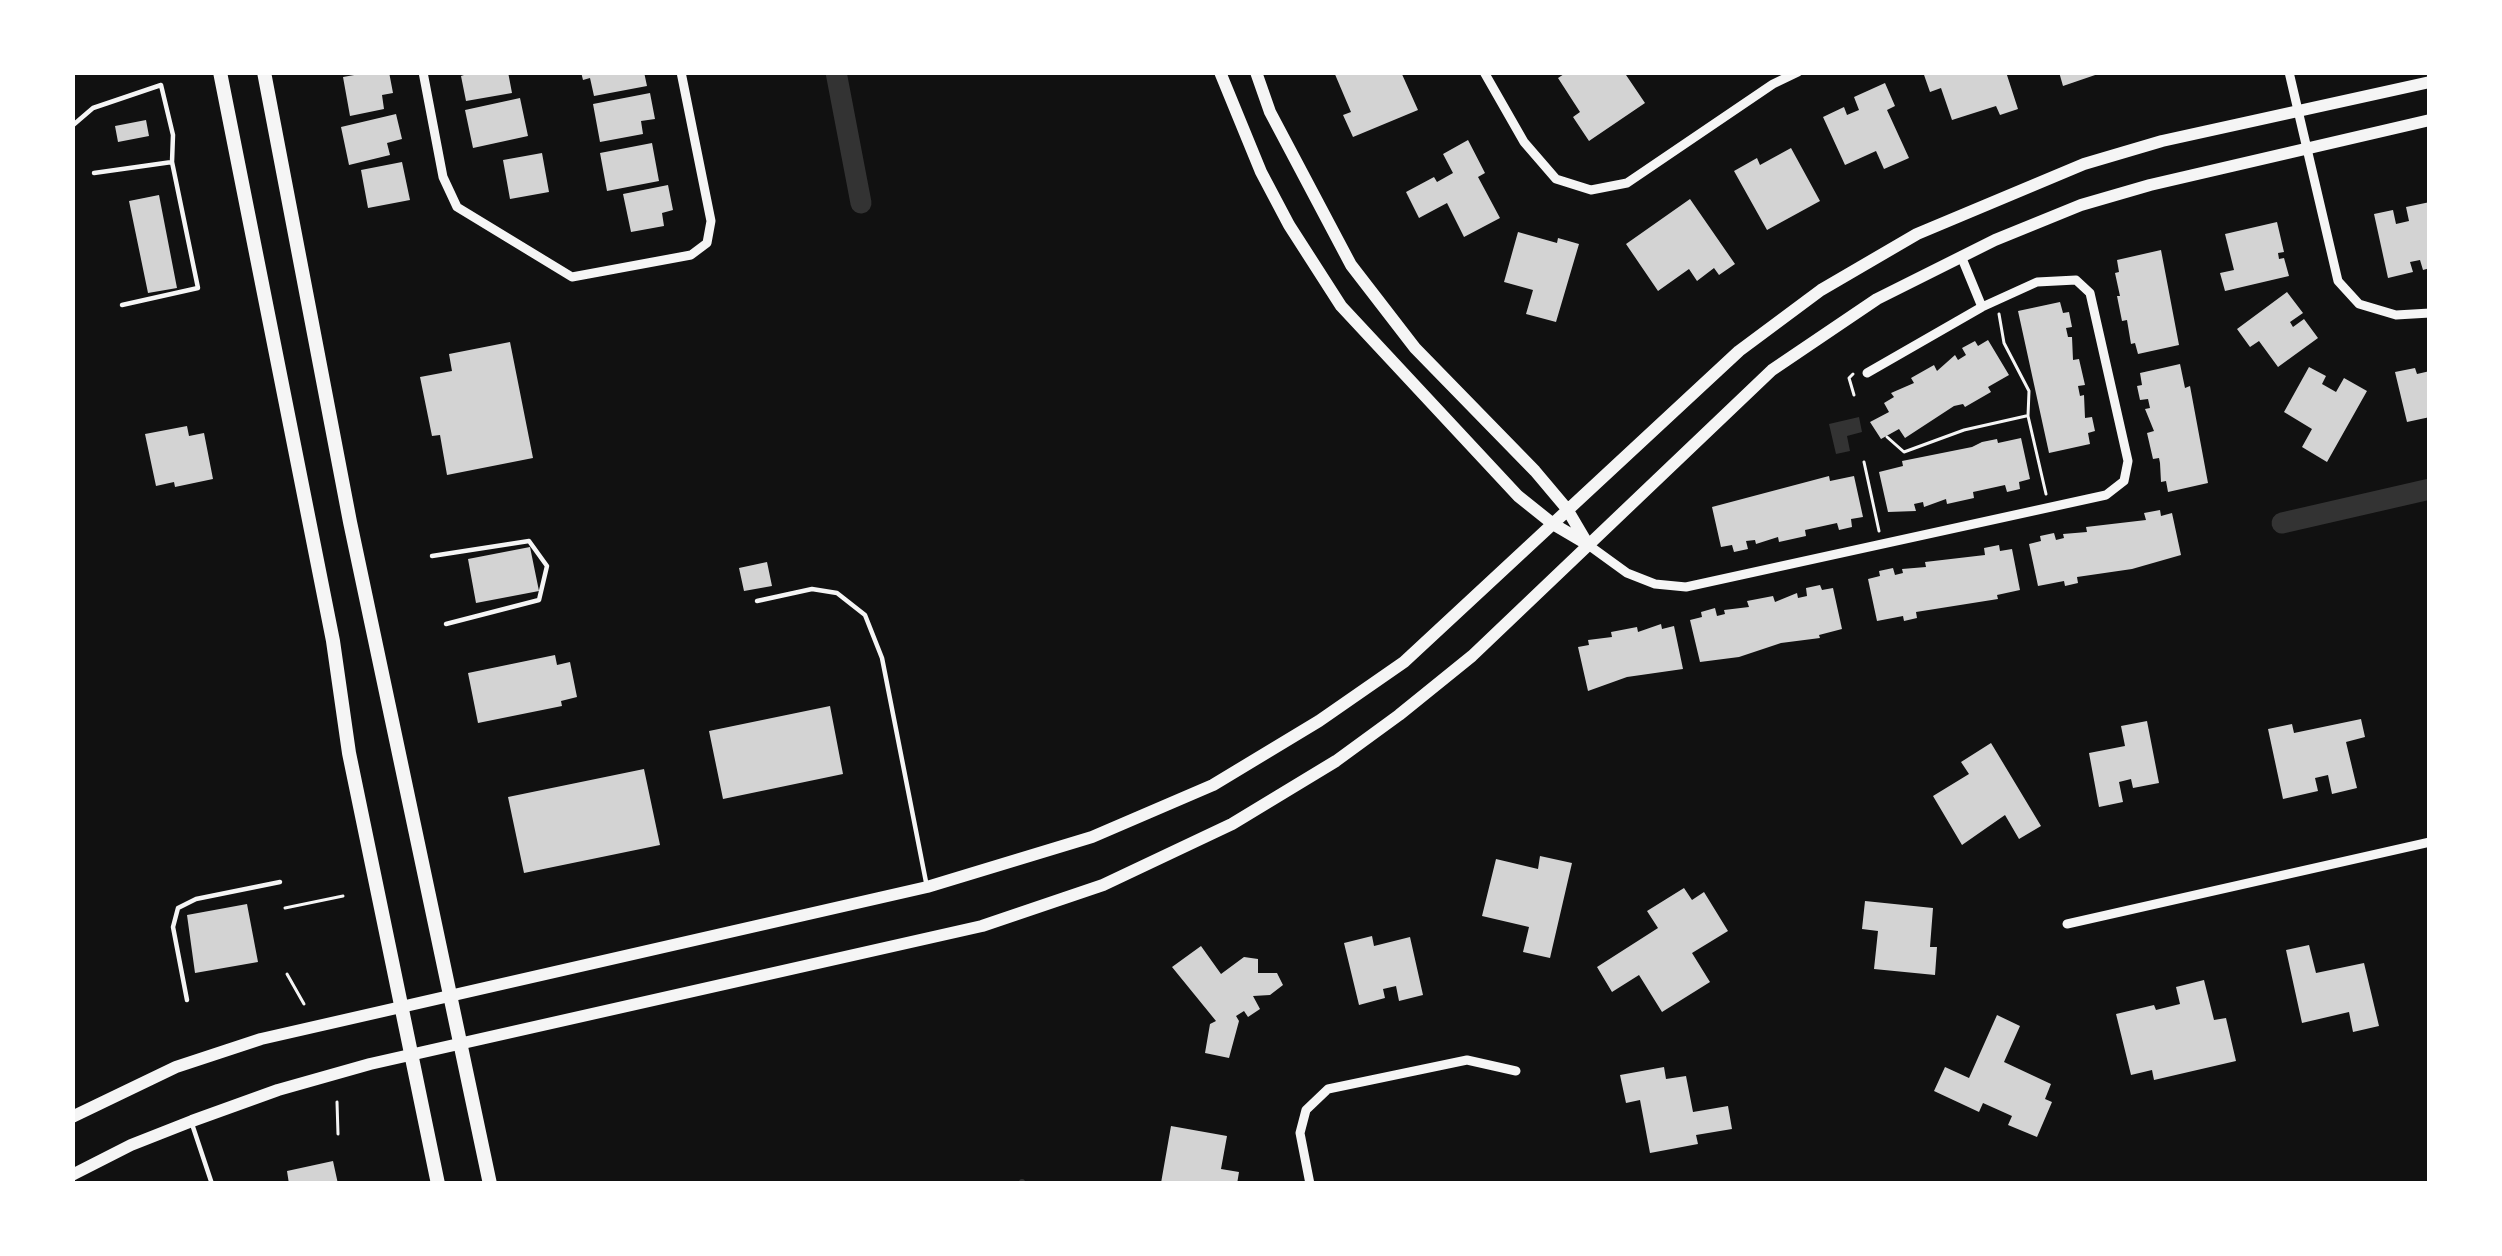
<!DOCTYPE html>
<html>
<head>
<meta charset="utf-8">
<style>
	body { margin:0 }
	#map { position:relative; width:2502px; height:1256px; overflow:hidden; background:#111; font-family:"Titillium Web",sans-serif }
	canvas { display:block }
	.frame { position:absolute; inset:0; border:75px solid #fff; pointer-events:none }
</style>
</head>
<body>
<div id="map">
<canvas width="2502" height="1256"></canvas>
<div class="frame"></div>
</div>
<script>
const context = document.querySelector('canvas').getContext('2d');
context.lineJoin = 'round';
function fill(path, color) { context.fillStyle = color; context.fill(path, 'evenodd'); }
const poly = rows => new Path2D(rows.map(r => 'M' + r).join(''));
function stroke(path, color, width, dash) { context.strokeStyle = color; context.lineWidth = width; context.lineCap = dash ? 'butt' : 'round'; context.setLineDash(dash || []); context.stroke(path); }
fill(poly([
	[1859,417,1862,432,1847,436,1850,451,1836,454,1829,424]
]), '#333');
stroke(poly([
	[1022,1182,1022,1184]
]), '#333', 6);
stroke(poly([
	[836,72,861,203],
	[2282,523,2430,489]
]), '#333', 21);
fill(poly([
	[371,72,389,72,393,93,382,95,384,109,350,116,343,77],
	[473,72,508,72,512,93,466,101,461,76],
	[581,72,644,72,647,86,594,96,590,78,583,80],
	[1334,72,1401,72,1418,110,1353,137,1343,115,1351,112],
	[1567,72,1624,72,1645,103,1589,141,1573,117,1580,112,1558,78],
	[1923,72,2006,72,2018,109,2000,115,1996,106,1952,120,1941,88,1930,92],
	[2059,72,2101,72,2101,73,2063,86],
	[1885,83,1895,106,1887,110,1909,158,1884,169,1876,151,1845,165,1823,117,1844,107,1847,115,1859,110,1854,97],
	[650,93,655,119,641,121,643,134,600,142,593,104],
	[520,98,528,136,473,148,465,110],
	[396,114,402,139,387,143,390,155,349,165,341,127],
	[146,120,149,136,118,142,115,126],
	[1468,140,1485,173,1478,177,1500,218,1464,237,1447,203,1419,218,1406,192,1434,177,1437,182,1453,173,1443,154],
	[652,143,659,181,607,191,600,153],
	[1791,148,1820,201,1767,230,1734,171,1757,158,1760,165],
	[542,153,549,192,510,199,503,160],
	[402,162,410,200,368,208,361,170],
	[668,185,673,210,662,213,664,226,631,232,623,194],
	[159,195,177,288,148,293,129,201],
	[1690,199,1735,264,1719,275,1714,268,1697,281,1689,269,1658,291,1626,244],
	[2430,202,2430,268,2423,270,2420,260,2410,262,2413,272,2388,278,2374,214,2393,210,2396,224,2409,221,2406,207],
	[2277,222,2284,252,2278,253,2279,259,2284,258,2289,276,2225,291,2220,273,2234,270,2225,234],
	[1518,232,1557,243,1558,238,1579,244,1556,322,1526,314,1533,290,1504,282],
	[2161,250,2179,345,2138,354,2135,343,2131,344,2127,320,2122,321,2117,296,2120,296,2115,273,2119,272,2117,260],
	[2287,292,2303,313,2290,322,2293,327,2304,319,2318,338,2278,367,2259,341,2250,347,2237,329],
	[2060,302,2063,313,2069,312,2072,327,2066,328,2068,337,2072,337,2073,360,2079,359,2085,385,2078,386,2080,396,2084,395,2085,418,2092,417,2095,431,2088,433,2090,444,2049,453,2018,311],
	[1988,340,2009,375,1988,387,1991,392,1965,407,1963,404,1954,406,1905,438,1899,429,1881,439,1870,422,1889,412,1884,403,1894,397,1891,393,1914,383,1911,378,1934,365,1937,371,1955,355,1958,360,1966,355,1962,348,1975,341,1978,346],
	[510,342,533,458,447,475,440,435,432,436,420,377,452,371,449,354],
	[2180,364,2185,388,2190,386,2208,483,2168,492,2166,481,2161,482,2160,463,2159,458,2153,459,2147,433,2154,431,2145,409,2150,408,2148,399,2140,400,2137,386,2142,385,2140,373],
	[2309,367,2326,376,2322,384,2336,392,2344,378,2367,391,2327,462,2302,447,2312,429,2284,412],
	[2415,368,2417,374,2430,371,2430,417,2407,422,2395,372],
	[187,426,189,436,204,433,213,479,175,487,174,482,156,486,145,434],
	[2021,438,2030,479,2019,482,2020,489,2007,492,2005,485,1973,492,1974,498,1947,504,1946,499,1924,507,1923,502,1914,504,1916,511,1888,512,1879,472,1903,466,1902,461,1972,447,1982,442,1997,439,1998,443],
	[1829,476,1830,481,1854,476,1863,517,1851,519,1852,527,1839,530,1837,523,1805,530,1806,536,1779,542,1778,537,1756,544,1755,540,1746,541,1748,549,1734,552,1732,545,1721,547,1712,507],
	[2160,510,2161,516,2172,513,2181,555,2132,569,2077,577,2078,583,2065,586,2064,581,2038,586,2029,544,2041,541,2040,536,2054,533,2056,540,2064,538,2063,534,2087,532,2086,527,2146,520,2144,513],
	[1999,545,2000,551,2012,549,2020,590,1997,595,1998,599,1916,612,1917,618,1904,621,1903,616,1877,621,1868,579,1880,576,1879,571,1893,568,1895,575,1903,573,1902,569,1926,567,1925,562,1985,555,1984,548],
	[530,547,539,591,476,603,468,559],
	[767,562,772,586,744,591,739,568],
	[1820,585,1822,590,1833,588,1842,629,1819,635,1820,638,1781,643,1739,657,1700,662,1690,620,1702,617,1701,612,1715,608,1717,616,1725,614,1724,610,1749,607,1747,601,1773,596,1775,602,1797,593,1798,598,1807,596,1806,588],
	[1661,624,1662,629,1674,626,1683,669,1627,677,1588,691,1578,647,1589,645,1588,640,1612,637,1611,632,1637,627,1638,632],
	[555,655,557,665,570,662,577,697,561,701,562,706,478,723,468,673],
	[830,706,843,774,723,799,709,731],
	[2361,719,2365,737,2346,742,2357,788,2332,794,2328,775,2315,778,2318,791,2283,799,2268,729,2292,724,2294,733],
	[2147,721,2159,783,2133,788,2131,779,2119,782,2123,802,2099,807,2089,753,2125,746,2121,726],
	[1991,743,2041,826,2019,839,2005,815,1962,845,1933,796,1969,774,1961,762],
	[644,769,660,845,524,873,508,797],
	[1540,856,1572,863,1550,958,1523,952,1529,927,1482,916,1496,859,1538,869],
	[1684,888,1692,900,1704,892,1728,931,1692,953,1710,982,1662,1012,1639,975,1612,992,1597,967,1658,928,1647,911],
	[1865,901,1933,908,1930,947,1937,947,1935,975,1874,969,1878,931,1862,929],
	[247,904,258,962,195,973,187,915],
	[1372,936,1374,946,1410,937,1423,995,1399,1001,1396,986,1383,989,1385,998,1359,1005,1344,943],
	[2309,945,2316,973,2364,963,2379,1026,2353,1032,2349,1012,2302,1023,2286,950],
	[1201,946,1221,974,1244,957,1258,959,1258,973,1277,973,1283,985,1270,995,1253,996,1260,1009,1248,1017,1244,1011,1236,1016,1239,1021,1229,1058,1205,1053,1210,1024,1216,1021,1172,967],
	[2204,980,2214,1020,2226,1018,2236,1061,2154,1080,2152,1070,2131,1075,2116,1014,2154,1005,2156,1010,2180,1004,2176,987],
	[1997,1015,2020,1026,2004,1062,2051,1084,2045,1099,2052,1102,2037,1137,2008,1125,2012,1116,1983,1103,1979,1112,1934,1091,1945,1067,1969,1078],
	[1664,1067,1666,1079,1686,1076,1693,1112,1728,1106,1732,1129,1696,1135,1698,1144,1650,1153,1640,1100,1626,1103,1620,1075],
	[1171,1126,1227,1136,1221,1169,1239,1172,1237,1184,1161,1183],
	[333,1161,338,1184,289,1184,287,1171]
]), '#d3d3d3');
stroke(poly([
	[1999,314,2004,343,2029,391,2028,416,2046,494],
	[1853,374,1849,378,1854,395],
	[1887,437,1904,452,1964,430,2026,416],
	[1864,462,1879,531],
	[285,908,343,896],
	[287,974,304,1004],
	[337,1102,338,1134]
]), '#f5f5f5', 3);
stroke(poly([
	[72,126,93,108,161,85,173,135,172,162],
	[94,173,172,162,198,288,122,305],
	[432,556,529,541,547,566,539,600,446,624],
	[757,601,812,589,837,593,865,615,882,658,927,887],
	[187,1000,173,927,178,908,196,899,280,882],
	[193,1127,212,1184]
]), '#f5f5f5', 4.5);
stroke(poly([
	[423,72,443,177,457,207,572,277,691,255,707,243,711,221,681,72],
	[1484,72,1524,142,1556,179,1591,190,1627,183,1773,84,1798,72],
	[2289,72,2338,281,2359,304,2396,315,2430,313],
	[1961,256,1982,307],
	[1587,544,1627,573,1655,584,1686,587,2106,495,2124,481,2128,461,2090,293,2076,280,2037,282,1982,307,1867,373],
	[2067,924,2430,842],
	[1310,1184,1300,1133,1306,1110,1328,1089,1467,1060,1516,1071]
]), '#f5f5f5', 9);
stroke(poly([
	[1220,72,1261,172,1289,225,1341,306,1518,496,1553,524,1587,544],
	[1256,72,1270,112,1351,265,1415,348,1535,471,1567,509,1587,543],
	[72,1117,176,1067,261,1039,927,887,1092,837,1213,785,1319,721,1404,662,1739,351,1821,290,1917,234,2084,164,2162,141,2430,82],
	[72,1175,131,1145,192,1121,278,1090,370,1064,982,926,1103,885,1232,824,1336,761,1399,715,1472,656,1772,370,1877,299,1995,240,2081,205,2150,185,2430,120]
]), '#f5f5f5', 12);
stroke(poly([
	[220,72,333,641,349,753,438,1184],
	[264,72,350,522,490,1184]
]), '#f5f5f5', 14);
</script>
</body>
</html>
